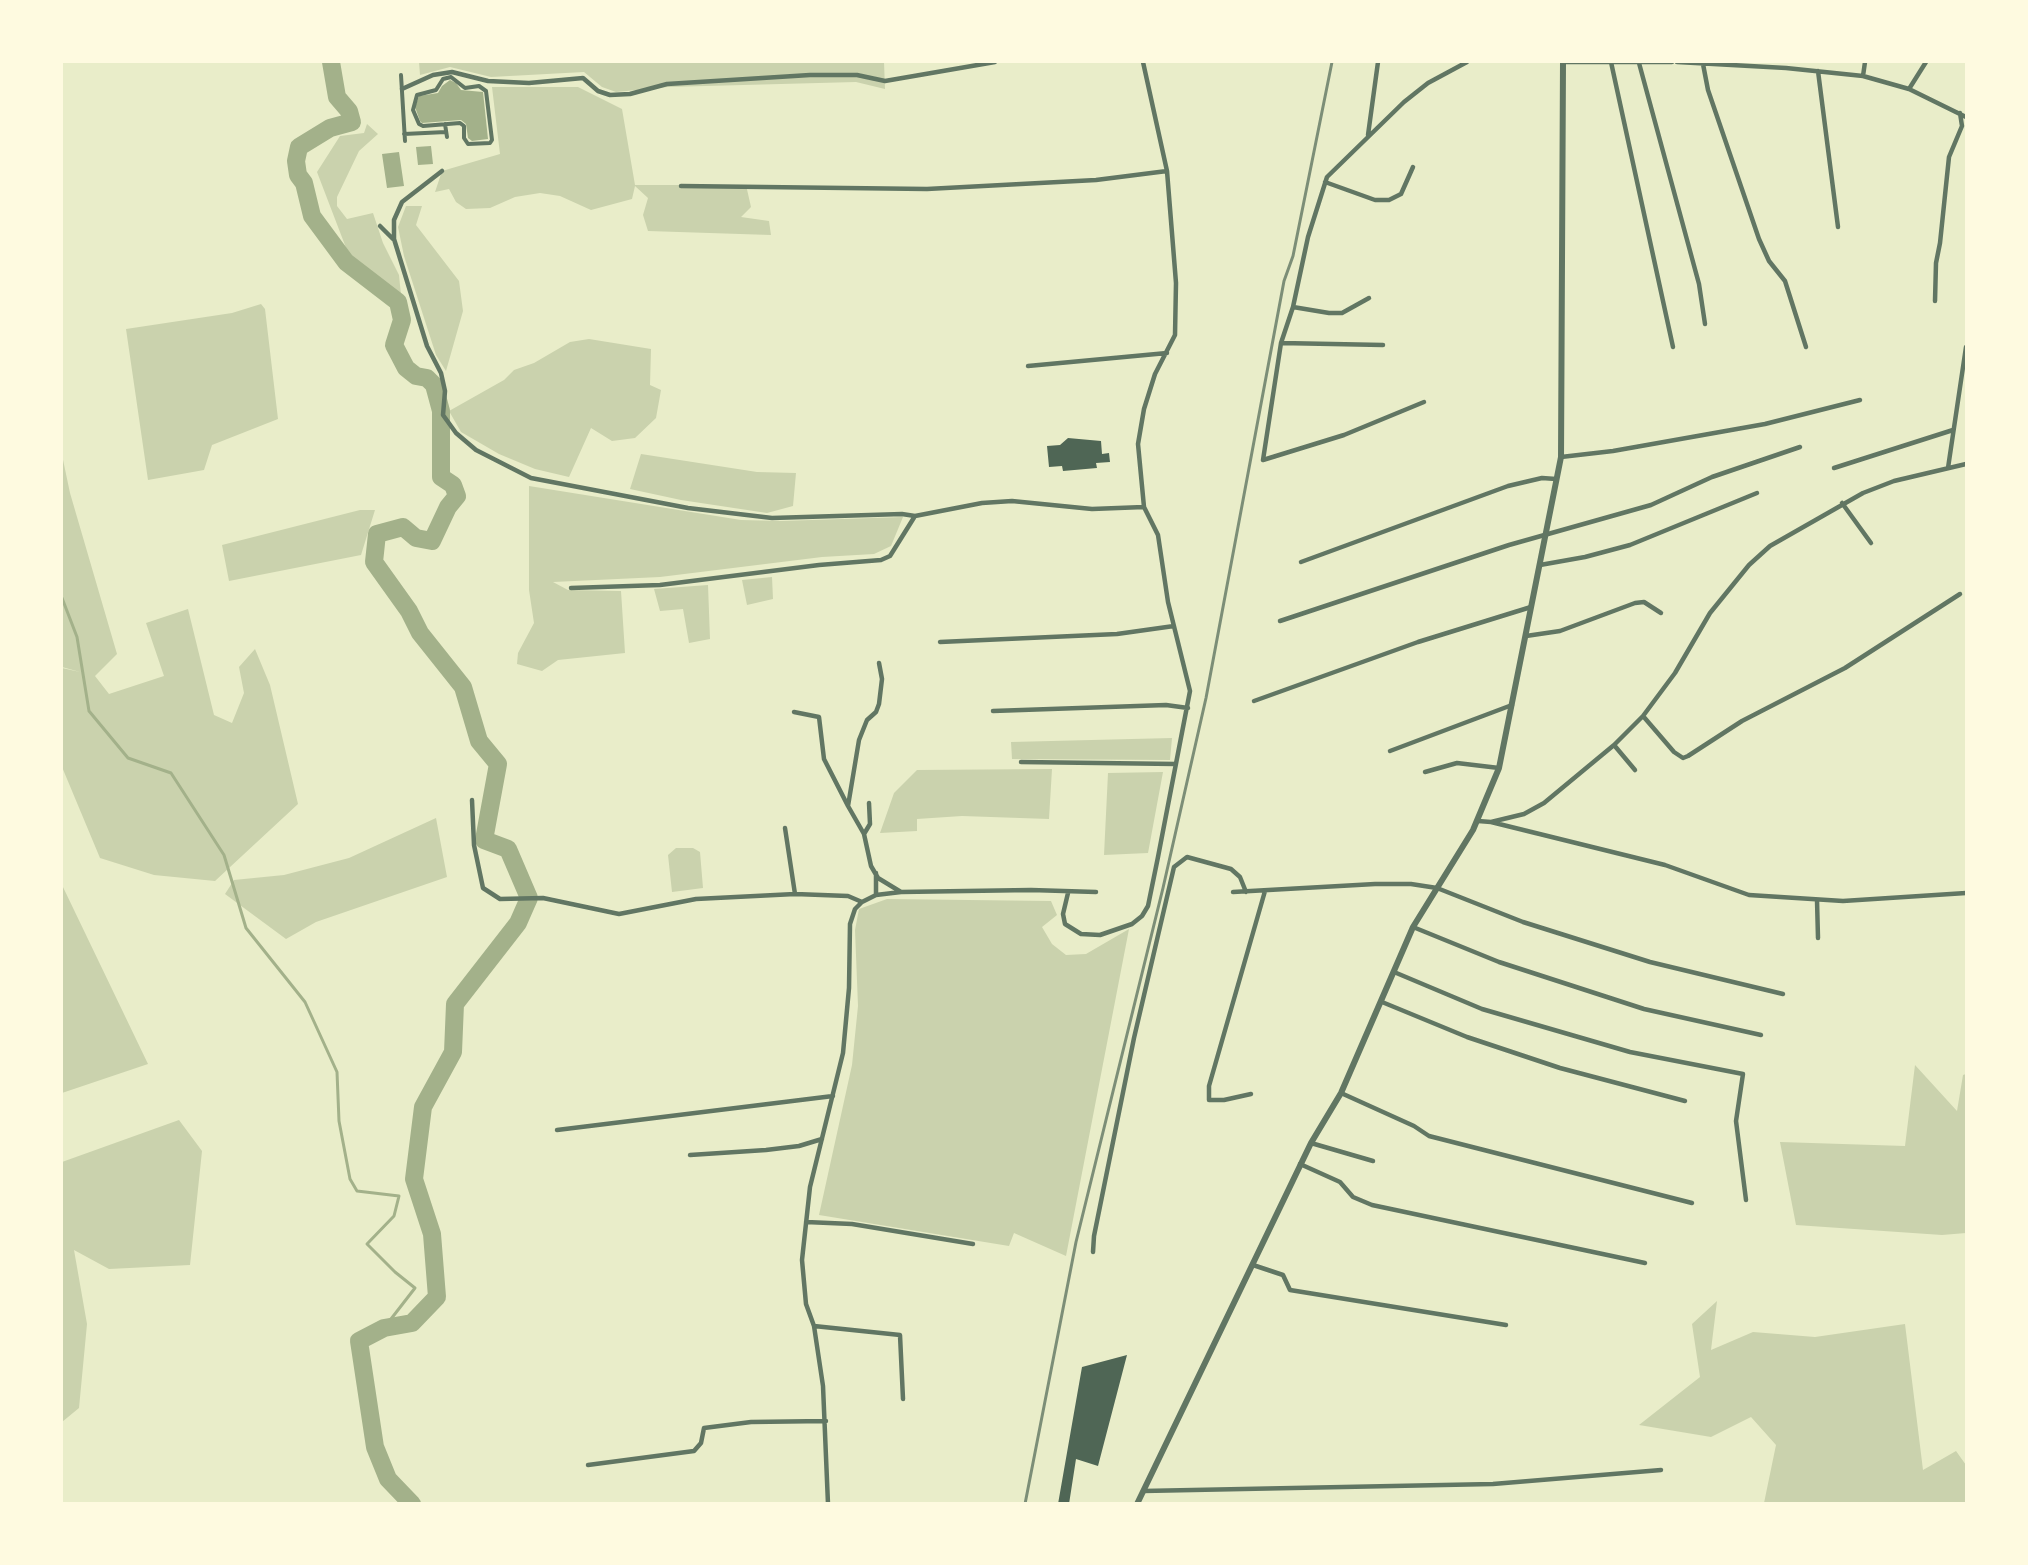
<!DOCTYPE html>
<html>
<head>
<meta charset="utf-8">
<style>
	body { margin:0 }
	#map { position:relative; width:2028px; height:1565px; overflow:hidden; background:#e9edc9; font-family:"Fira Sans Condensed",sans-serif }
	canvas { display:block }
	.frame { position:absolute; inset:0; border:63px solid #fefae0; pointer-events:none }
</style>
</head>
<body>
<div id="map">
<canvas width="2028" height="1565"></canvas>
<div class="frame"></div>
</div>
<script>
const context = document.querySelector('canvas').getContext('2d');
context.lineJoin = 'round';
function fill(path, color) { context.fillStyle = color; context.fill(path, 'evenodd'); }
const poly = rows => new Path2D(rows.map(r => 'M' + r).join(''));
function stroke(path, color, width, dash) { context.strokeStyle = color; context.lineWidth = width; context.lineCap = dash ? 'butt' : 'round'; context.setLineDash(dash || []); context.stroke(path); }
fill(poly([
	[419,62,884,62,885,89,856,82,668,87,616,92,602,87,584,72,491,77,450,67,420,75],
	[492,87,578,87,622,109,635,185,746,185,751,207,741,217,769,221,771,235,648,231,643,215,648,198,635,186,632,199,591,210,560,196,540,193,515,197,490,208,466,209,456,202,449,189,435,192,442,171,500,154],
	[367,124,378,134,359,151,337,197,337,206,347,219,373,213,383,243,399,275,401,295,376,279,348,253,317,172,340,136,364,133],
	[406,206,422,206,416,225,459,281,463,311,446,371,436,355,404,256,398,227],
	[261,304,265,309,278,419,212,445,204,470,148,480,126,329,232,313],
	[589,339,651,349,650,385,661,390,656,418,635,438,612,441,591,428,569,477,535,469,499,454,461,432,449,411,504,380,514,370,534,363,570,342],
	[641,454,757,472,796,473,793,506,767,513,681,500,630,489],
	[62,455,70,493,117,654,95,676,109,694,164,676,146,623,188,609,214,715,232,723,244,693,239,667,255,649,270,685,298,804,215,881,154,875,100,858,62,767,62,668,80,672,62,667],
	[529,486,741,520,781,521,903,517,891,546,874,554,822,557,660,577,553,582,568,590,621,591,625,653,558,660,542,671,517,664,518,653,534,623,529,590],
	[360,510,375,510,361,555,229,581,222,545],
	[772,577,773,599,747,605,742,580],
	[708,585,710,639,689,643,683,609,660,611,654,589],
	[1172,738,1170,760,1012,759,1011,742],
	[1052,769,1049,819,962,816,917,819,917,831,880,833,894,793,917,770],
	[1163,772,1148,853,1104,855,1108,773],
	[436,818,447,877,316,922,286,939,225,894,234,880,284,875,349,858],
	[676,848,693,848,700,852,703,888,672,892,668,855],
	[62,885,148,1064,62,1093],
	[887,899,1051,901,1057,915,1042,927,1052,944,1066,955,1086,954,1129,929,1066,1256,1014,1233,1009,1246,819,1215,852,1065,858,1006,855,930,859,909],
	[1915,1065,1957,1111,1963,1075,1966,1074,1966,1233,1942,1235,1796,1225,1780,1142,1905,1146],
	[179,1120,202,1151,190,1265,109,1269,74,1250,87,1324,79,1408,62,1422,62,1162],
	[1717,1301,1711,1350,1753,1332,1815,1337,1905,1324,1923,1470,1956,1451,1966,1465,1966,1503,1764,1503,1776,1445,1751,1417,1711,1437,1639,1425,1700,1377,1692,1324]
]), '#cad2ad');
fill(poly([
	[450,80,456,83,461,90,483,92,488,139,472,141,468,138,466,124,461,120,422,123,420,121,415,107,419,96,438,93,442,86],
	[431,146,433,164,418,165,416,147],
	[399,152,404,186,387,188,382,154]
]), '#a3b18a');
stroke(poly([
	[62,598,77,637,89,711,128,758,171,773,224,855,246,928,305,1002,337,1072,339,1121,350,1179,357,1191,399,1196,394,1216,367,1244,395,1272,415,1288,384,1328]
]), '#a3b18a', 3);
stroke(poly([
	[331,62,337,97,349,111,352,122,330,128,299,147,296,161,298,175,304,183,312,216,346,262,398,302,402,320,394,345,406,368,416,376,427,378,434,385,441,411,441,477,453,485,457,496,448,507,432,541,416,538,403,527,377,534,374,562,409,611,420,633,463,687,479,741,498,764,484,840,508,849,529,898,518,923,455,1004,453,1052,423,1107,414,1179,432,1234,437,1297,412,1323,384,1328,359,1341,375,1447,388,1479,412,1504]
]), '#a3b18a', 18);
fill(poly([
	[1068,438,1101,441,1102,454,1109,453,1110,462,1096,463,1097,468,1063,471,1062,466,1049,467,1047,446,1060,445],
	[1127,1355,1098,1466,1076,1459,1069,1504,1058,1504,1082,1367]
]), '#4f6655');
stroke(poly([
	[401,75,405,141],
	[451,77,465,88,479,86,486,91,492,140,490,143,468,144,464,138,464,126,460,123,423,126,419,124,413,110,417,95,436,90,443,79,451,77],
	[445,124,447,137],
	[404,134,446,132]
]), '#617663', 4);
stroke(poly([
	[1563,62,1672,62],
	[1611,62,1673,347],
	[1677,62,1786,68,1863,76,1909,89,1966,117],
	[1639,63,1699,284,1705,324],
	[1703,64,1708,90,1759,239,1769,261,1785,281,1806,347],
	[1818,71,1838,227],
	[1863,76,1865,62],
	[402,89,433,75,452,72,488,81,529,83,583,78,598,91,610,95,630,94,667,84,810,75,857,75,885,81,995,62],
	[1909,89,1926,62],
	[1368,135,1378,62],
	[442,171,402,202,394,220,394,239,427,346,441,373,445,391,443,415,456,433,476,450,531,478,688,508,772,518,902,514,915,516,982,503,1012,501,1092,509,1144,507],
	[1325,182,1375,200,1389,200,1401,194,1413,167],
	[681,186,927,189,1096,180,1167,171],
	[380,226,393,239],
	[1935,301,1936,263,1940,243,1949,157,1962,126,1960,113],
	[1293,307,1329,313,1342,313,1369,298],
	[1281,343,1383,345],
	[1028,366,1167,353],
	[1424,402,1344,435,1263,460,1281,343,1293,307,1308,237,1327,177,1404,102,1428,83,1467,62],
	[1561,457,1613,451,1765,424,1860,400],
	[1834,468,1953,430],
	[1948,468,1966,347],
	[1842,503,1871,543],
	[1301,562,1508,486,1542,478,1556,479],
	[1540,565,1585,557,1630,545,1757,493],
	[571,588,660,585,819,565,881,560,890,556,915,516],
	[1280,621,1509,545,1651,505,1712,477,1800,447],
	[1526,636,1560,631,1635,603,1644,602,1661,613],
	[940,642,1117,634,1174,626],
	[879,663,882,679,879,704,876,712,867,720,859,740,848,806,864,834,871,866,878,878,901,892],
	[1254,701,1418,642,1531,607],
	[993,711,1166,705,1188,708],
	[794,712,819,717,824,759,848,806],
	[1643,716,1674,752,1683,758,1688,756,1742,721,1845,668,1960,594],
	[1614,745,1635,770],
	[1390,751,1512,705],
	[1021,762,1176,764],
	[1425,772,1457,763,1499,768],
	[472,800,474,845,483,888,500,899,543,898,619,914,696,899,795,894,848,896,862,902],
	[1478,821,1491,822,1524,814,1544,803,1614,745,1643,716,1675,673,1710,613,1749,565,1770,546,1863,493,1894,481,1966,464],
	[1491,822,1665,865,1749,895,1843,901,1966,893],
	[785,828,795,894],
	[864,834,870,824,869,803],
	[876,873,876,895],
	[1233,892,1375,884,1411,884,1437,888,1523,922,1650,962,1783,994],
	[1068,893,1063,914,1065,924,1081,934,1100,935,1132,924,1142,916,1148,906,1158,857,1190,691,1168,602,1158,535,1144,507,1138,444,1144,409,1155,374,1175,335,1176,283,1167,171,1143,62],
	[1817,900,1818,938],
	[1413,927,1499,962,1644,1009,1761,1035],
	[1394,972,1482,1009,1630,1052,1743,1074,1736,1121,1746,1200],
	[1382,1002,1467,1037,1560,1068,1685,1101],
	[1341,1093,1414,1126,1429,1136,1692,1203],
	[1251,1094,1224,1100,1209,1100,1209,1086,1265,891],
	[557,1130,833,1096],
	[1311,1143,1373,1161],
	[690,1155,766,1150,799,1146,822,1139],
	[1300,1164,1340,1182,1353,1197,1372,1205,1645,1263],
	[806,1222,852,1224,973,1244],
	[1093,1252,1094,1236,1134,1038,1174,867,1187,857,1231,869,1240,877,1246,892],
	[1253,1265,1283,1275,1290,1290,1506,1325],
	[814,1326,900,1335,903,1399],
	[588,1465,694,1451,701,1443,704,1428,751,1422,826,1421],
	[1143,1491,1493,1484,1661,1470],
	[828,1504,823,1386,814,1326,806,1304,802,1260,810,1187,843,1053,849,988,850,924,855,909,862,902,876,895,901,892,1031,890,1096,892]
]), '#617663', 4.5);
stroke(poly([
	[1137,1504,1311,1143,1341,1093,1413,927,1473,830,1499,768,1561,457,1563,62]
]), '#617663', 6);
stroke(poly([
	[1025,1504,1076,1242,1163,888,1206,698,1284,281,1293,256,1332,62]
]), '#7c8e77', 3);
</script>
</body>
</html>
